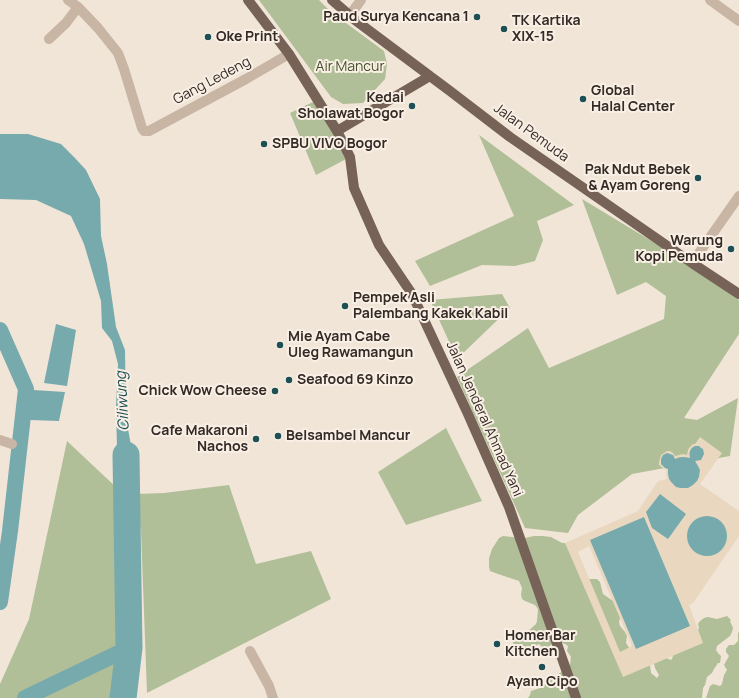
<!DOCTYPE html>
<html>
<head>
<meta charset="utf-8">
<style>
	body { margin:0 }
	canvas { display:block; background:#f1e5d8 }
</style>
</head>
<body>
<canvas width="739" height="698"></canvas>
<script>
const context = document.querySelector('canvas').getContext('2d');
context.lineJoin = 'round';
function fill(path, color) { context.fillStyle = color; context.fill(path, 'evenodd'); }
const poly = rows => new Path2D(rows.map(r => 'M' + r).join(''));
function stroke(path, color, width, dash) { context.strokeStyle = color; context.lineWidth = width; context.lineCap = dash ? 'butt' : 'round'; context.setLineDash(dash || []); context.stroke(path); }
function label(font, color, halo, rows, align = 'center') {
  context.font = font + ' Manrope,sans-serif'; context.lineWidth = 4; context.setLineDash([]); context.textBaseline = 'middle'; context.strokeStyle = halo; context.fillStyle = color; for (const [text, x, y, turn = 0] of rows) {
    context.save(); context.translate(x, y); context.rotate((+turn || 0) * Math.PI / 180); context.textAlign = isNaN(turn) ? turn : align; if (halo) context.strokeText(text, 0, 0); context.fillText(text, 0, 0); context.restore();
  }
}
fill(poly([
	[259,0,319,0,331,12,384,51,387,64,385,79,363,103,343,104,331,97],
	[317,100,350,157,316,175,290,113],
	[479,135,574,205,537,221,543,240,535,261,515,266,482,265,430,286,415,261,514,216],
	[582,199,683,260,739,300,739,334,684,418,697,420,738,398,730,456,632,474,578,515,568,533,525,528,457,377,528,328,549,368,664,319,666,296,646,282,617,295],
	[502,294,510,308,457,359,430,300],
	[446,428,482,501,406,525,378,472],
	[67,441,118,489,127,492,129,648,123,698,0,698,0,684,29,619],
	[229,485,256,564,311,551,331,599,147,693,141,531,136,494,164,493],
	[503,536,521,538,525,538,534,536,543,536,551,537,562,543,565,543,568,546,589,579,597,579,600,582,603,594,616,603,621,614,619,622,620,626,625,632,627,636,626,643,630,649,650,665,651,673,657,678,659,675,655,668,654,664,655,660,664,657,671,660,673,657,671,654,697,632,699,628,698,624,700,621,704,618,708,617,717,619,727,616,731,620,730,621,733,628,732,632,730,636,717,646,716,650,718,653,721,656,720,663,718,663,714,669,712,673,707,677,705,685,703,688,702,698,528,698,530,695,531,691,543,687,548,680,551,678,567,669,570,665,571,657,567,651,568,646,565,644,562,643,554,644,551,645,547,648,544,649,539,644,532,647,530,649,519,646,515,646,513,643,512,639,514,635,517,632,526,633,536,624,537,621,538,609,535,605,525,601,522,599,521,595,522,588,519,581,498,574,490,571,489,567,489,558,492,549,499,538],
	[739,632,739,698,706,698,710,686,713,684,720,686,722,684,724,675,727,670,724,665,729,656,726,652,726,649,729,645,734,645,738,641,738,633]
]), '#b1bf98');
fill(poly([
	[700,437,722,453,700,484,739,511,739,536,693,603,689,605,703,643,623,677,565,543,638,511,658,481,667,479,666,474,666,470,664,469,659,465,659,462,661,455,667,451,670,451,673,453,675,456,683,454,687,455,688,450,689,448,693,444,695,444],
	[695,446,699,446,695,461,700,470,699,477,693,485,688,488,680,488,676,487,672,483,669,479,668,474,668,469,666,468,674,457,675,459,679,457,683,457,690,458,689,454,690,451,692,448],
	[702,517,706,517,712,555,703,556,698,554,695,520],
	[589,546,632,646,620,652,578,552]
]), '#e9d7bf');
fill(poly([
	[0,134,28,134,61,144,74,157,86,170,100,199,101,236,107,264,116,327,125,350,126,418,132,451,136,494,118,489,116,407,118,364,112,341,102,328,101,301,84,244,71,216,36,200,0,199],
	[56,324,76,330,67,386,44,383],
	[33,390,65,392,59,421,30,420],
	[695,446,699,446,701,448,703,449,704,454,701,460,695,461,698,466,700,470,699,477,697,481,693,485,688,488,680,488,676,487,672,483,669,479,668,474,668,469,665,468,661,464,661,459,663,455,667,453,673,455,675,459,683,457,690,458,690,451,692,448],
	[660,494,686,514,668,539,652,528,646,512],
	'687 536a20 20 0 1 1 40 0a20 20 0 1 1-40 0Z',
	[644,517,690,626,636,649,590,540]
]), '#77aaad');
stroke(poly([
	[0,330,26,389,10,531,0,602],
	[25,698,129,648]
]), '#77aaad', 16);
stroke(poly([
	[123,698,129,648,126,455]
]), '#77aaad', 27);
stroke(poly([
	[68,0,78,7,98,28,118,53,124,69,142,128,144,131,149,131,246,79,289,54],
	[710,0,739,21],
	[350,15,361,0],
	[49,39,66,23,78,7],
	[692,263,739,196],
	[0,440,12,444],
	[250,651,269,686,273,698]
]), '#c8b5a4', 10);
stroke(poly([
	[248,0,289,54,337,131,350,157,354,188,379,245,412,294,468,414,509,507,576,698],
	[332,0,355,20,450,91,510,137,692,263,739,294],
	[337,131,430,76]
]), '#766257', 10);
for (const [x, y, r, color] of [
	[477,17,4,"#1c5055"],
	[504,29,4,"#1c5055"],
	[208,37,4,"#1c5055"],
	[583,99,4,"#1c5055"],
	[412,106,4,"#1c5055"],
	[264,144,4,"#1c5055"],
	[698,178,4,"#1c5055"],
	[731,249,4,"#1c5055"],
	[345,306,4,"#1c5055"],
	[280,345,4,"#1c5055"],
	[289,380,4,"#1c5055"],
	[275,391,4,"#1c5055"],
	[278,436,4,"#1c5055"],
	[256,439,4,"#1c5055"],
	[497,644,4,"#1c5055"],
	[542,667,4,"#1c5055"]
]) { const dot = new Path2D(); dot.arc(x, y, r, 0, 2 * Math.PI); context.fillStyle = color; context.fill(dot); stroke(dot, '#f9efe4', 1.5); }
label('bold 14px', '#342a26', '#f9efe4', [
	["Paud Surya Kencana 1",469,17,"right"],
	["TK Kartika",512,21],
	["XIX-15",512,37],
	["Oke Print",216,37],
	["Global",591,91],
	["Halal Center",591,107],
	["Kedai",404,98,"right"],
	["Sholawat Bogor",404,114,"right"],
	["SPBU VIVO Bogor",272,144],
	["Pak Ndut Bebek",690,170,"right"],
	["& Ayam Goreng",690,186,"right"],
	["Warung",723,241,"right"],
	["Kopi Pemuda",723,257,"right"],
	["Pempek Asli",353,298],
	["Palembang Kakek Kabil",353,314],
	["Mie Ayam Cabe",288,337],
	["Uleg Rawamangun",288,353],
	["Seafood 69 Kinzo",297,380],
	["Chick Wow Cheese",267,391,"right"],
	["Cafe Makaroni",248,431,"right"],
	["Nachos",248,447,"right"],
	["Belsambel Mancur",286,436],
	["Homer Bar",505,636],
	["Kitchen",505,652],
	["Ayam Cipo",542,682,"center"]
], 'left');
label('14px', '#42522a', '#f9efe4', [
	["Air Mancur",350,67]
]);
label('14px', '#342a26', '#f9efe4', [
	["Gang Ledeng",212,81,-28],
	["Jalan Pemuda",531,133,36],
	["Jalan Jenderal Ahmad Yani",484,419,66]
]);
label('italic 15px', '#1c5055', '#f9efe4', [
	["Ciliwung",123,401,-93]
]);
</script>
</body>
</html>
